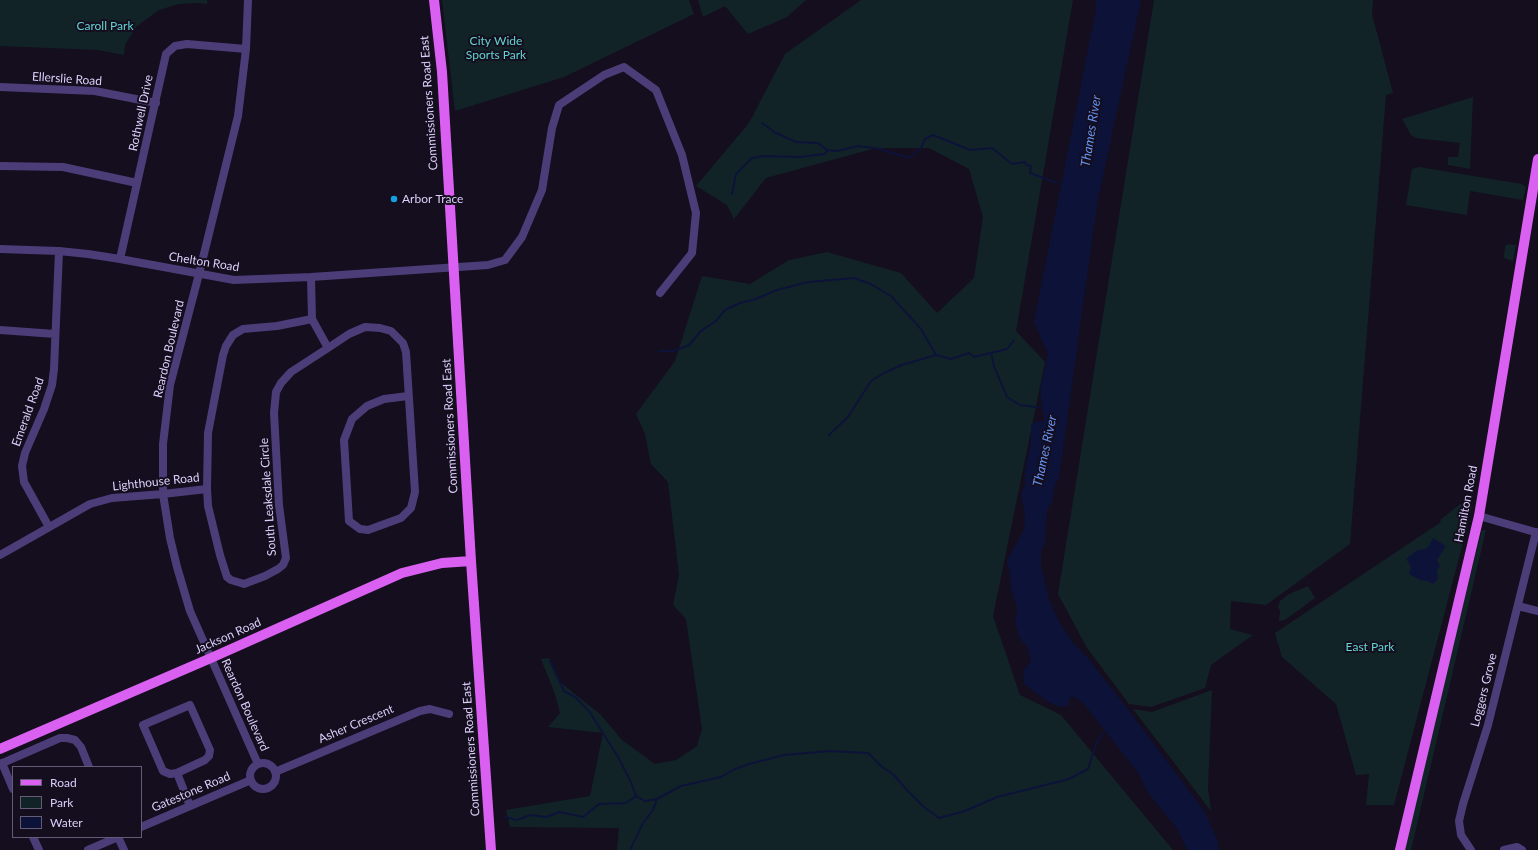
<!DOCTYPE html>
<html>
<head>
<meta charset="utf-8">
<style>
	body { margin:0 }
	#map { position:relative; width:1538px; height:850px; overflow:hidden; background:#140e1e; font-family:Lato,sans-serif }
	canvas { display:block }
	.legend { position:absolute; left:12px; top:766px; width:130px; height:72px; box-sizing:border-box; background:#140e1e; border:1px solid #645b76; margin:0; padding:5px 7px; list-style:none; font-size:12px; color:#ddcffb }
	.legend li { display:flex; align-items:center; gap:8px; height:20px }
	.legend b { width:20px; border:1px solid #645b76 }
</style>
</head>
<body>
<div id="map">
<canvas width="1538" height="850"></canvas>
<ul class="legend">
<li><b style="height:5px;background:#da60f1"></b>Road</li>
<li><b style="height:11px;background:#122327"></b>Park</li>
<li><b style="height:11px;background:#0d1338"></b>Water</li>
</ul>
</div>
<script>
const context = document.querySelector('canvas').getContext('2d');
context.lineJoin = 'round';
function fill(path, color) { context.fillStyle = color; context.fill(path, 'evenodd'); }
const poly = rows => new Path2D(rows.map(r => 'M' + r).join(''));
function stroke(path, color, width, dash) { context.strokeStyle = color; context.lineWidth = width; context.lineCap = dash ? 'butt' : 'round'; context.setLineDash(dash || []); context.stroke(path); }
function label(font, color, halo, rows, align = 'center') {
  context.font = font + ' Lato,sans-serif'; context.lineWidth = 4; context.setLineDash([]); context.textBaseline = 'middle'; context.strokeStyle = halo; context.fillStyle = color; for (const [text, x, y, turn = 0] of rows) {
    context.save(); context.translate(x, y); context.rotate((+turn || 0) * Math.PI / 180); context.textAlign = isNaN(turn) ? turn : align; if (halo) context.strokeText(text, 0, 0); context.fillText(text, 0, 0); context.restore();
  }
}
fill(poly([
	[0,0,207,0,207,4,196,3,179,4,159,10,136,27,125,45,124,55,98,50,0,46],
	[442,0,689,0,694,14,564,77,455,111],
	[698,0,806,0,787,17,748,34,725,6,703,17],
	[861,0,1073,0,1016,331,1045,362,993,616,1020,695,1061,715,1173,850,617,850,619,828,510,827,506,810,590,796,603,733,548,727,560,713,555,694,541,659,549,658,560,682,601,715,622,740,655,764,676,760,697,746,702,729,686,619,673,605,679,575,668,482,651,464,645,434,636,414,675,361,702,276,750,284,789,260,827,252,901,273,937,313,974,278,983,217,969,169,929,148,876,148,766,178,734,219,727,205,696,186,749,123,785,54],
	[1154,0,1373,0,1372,14,1393,93,1386,95,1350,544,1266,605,1231,601,1230,629,1253,635,1211,665,1205,688,1151,707,1129,704,1087,648,1058,594],
	[1473,97,1470,169,1448,165,1448,157,1458,157,1460,143,1416,138,1411,135,1402,119],
	[1419,167,1522,184,1526,187,1523,200,1470,191,1467,215,1406,205,1412,169],
	[1508,244,1516,245,1513,261,1504,258,1505,246],
	[1467,503,1472,506,1466,535,1465,535,1394,805,1366,805,1369,774,1356,775,1336,704,1282,657,1275,633,1441,522,1440,520,1460,504],
	[1482,530,1486,530,1411,850,1404,850,1438,700],
	[1308,586,1315,598,1285,620,1279,621,1280,611,1278,607,1280,601,1289,594],
	[1212,690,1208,788,1211,811,1133,709,1152,712]
]), '#122327');
fill(poly([
	[1096,0,1141,0,1097,204,1059,478,1055,485,1052,502,1048,508,1046,519,1045,542,1041,552,1041,565,1049,599,1059,622,1074,644,1087,657,1127,708,1205,812,1217,839,1219,850,1187,850,1178,830,1147,791,1139,774,1085,705,1076,698,1072,697,1069,699,1069,705,1060,707,1048,702,1024,684,1023,671,1031,661,1027,646,1021,641,1018,633,1015,622,1017,609,1011,588,1010,574,1007,560,1024,530,1025,514,1021,495,1025,484,1025,470,1031,443,1031,425,1034,422,1042,421,1044,419,1040,390,1048,354,1034,322,1096,9],
	[1433,538,1446,546,1437,560,1440,566,1437,571,1438,579,1433,584,1427,581,1420,580,1409,574,1411,568,1409,563,1406,559,1417,550,1425,549,1429,546]
]), '#0d1338');
stroke(poly([
	[762,123,776,133,796,142,818,143,827,150,837,151,858,146,867,147,880,149,909,158,921,148,925,139,933,135,970,150,992,148,1012,164,1025,162,1026,165,1031,166,1030,173,1057,183],
	[732,194,736,174,752,158,763,156,800,157,825,154,827,150],
	[659,351,674,351,689,345,701,331,716,321,725,310,740,303,756,299,777,290,808,282,854,278,871,284,891,296,921,329,936,355,951,359,969,353,974,357,1007,349,1014,340],
	[991,353,994,366,1007,397,1020,405,1043,408],
	[829,435,848,417,871,381,884,373,902,365,936,355],
	[550,661,564,691,575,697,589,711,618,757,630,780,636,796,645,801,657,799,681,786,721,777,735,769,749,764,784,755,830,751,868,753,881,766,894,775,905,788,924,807,939,818,965,811,997,797,1069,779,1088,769,1096,744,1104,733],
	[505,817,517,820,530,815,546,817,560,812,583,817,599,804,626,803,636,796],
	[630,850,643,823,653,810,657,799]
]), '#0d1338', 2);
stroke(poly([
	[248,0,246,49,238,116,199,274,170,385,163,444,163,494,170,538,177,567,190,611,258,764],
	[0,87,95,91,156,103],
	[0,166,63,167,137,183],
	[0,249,59,251,88,254,120,259,234,280,311,277,488,265,505,260,522,237,542,190,552,128,559,105,604,75,624,67,656,90,682,155,696,213,692,253,660,293],
	[120,259,166,54,175,46,187,44,246,49],
	[311,277,312,319,328,348],
	[312,319,277,326,243,329,233,335,226,346,223,355,208,433,207,489,208,506,220,555,227,577,231,580,244,584,265,576,278,569,283,565,286,558,279,505,274,413,276,392,281,383,291,372,328,348,349,334,365,327,380,328,391,331,403,343,406,352,415,492,411,508,401,518,368,530,360,529,349,521,344,440,352,419,367,406,384,399,408,396],
	[0,330,55,334],
	[1479,516,1538,533],
	[49,527,24,482,22,466,25,453,44,409,52,385,54,369,59,251],
	[0,555,90,504,112,498,163,494,207,489],
	[1518,606,1538,611],
	[2,763,13,789],
	'250 776a13 13 0 1 1 26 0a13 13 0 1 1-26 0Z',
	[0,764,60,738,67,738,75,740,81,747,89,767],
	[275,772,420,711,430,709,449,714],
	[177,773,205,760,209,756,210,750,190,705,143,725,163,771,170,774,177,773,190,806],
	[141,827,251,780],
	[33,837,39,850],
	[118,837,124,850],
	[88,850,118,837],
	[1471,850,1461,835,1459,821,1463,804,1488,725,1536,532],
	[1504,850,1517,847,1522,850]
]), '#4c3d79', 8);
stroke(poly([
	[434,0,442,72,471,561,491,850],
	[0,749,211,658,402,573,442,563,471,561],
	[1400,850,1479,516,1538,159]
]), '#da60f1', 10);
for (const [x, y, r, color] of [
	[394,199,4,"#14a0e2"]
]) { const dot = new Path2D(); dot.arc(x, y, r, 0, 2 * Math.PI); context.fillStyle = color; context.fill(dot); stroke(dot, '#140e1e', 1.5); }
label('12px', '#62d4d0', '#140e1e', [
	["Caroll Park",105,26],
	["City Wide",496,41],
	["Sports Park",496,55],
	["East Park",1370,647]
]);
label('12px', '#ddcffb', '#140e1e', [
	["Ellerslie Road",67,79,4],
	["Commissioners Road East",429,103,-94],
	["Rothwell Drive",141,113,-78],
	["Chelton Road",204,262,9],
	["Reardon Boulevard",169,349,-77],
	["Emerald Road",28,412,-70],
	["Commissioners Road East",450,426,-93],
	["Lighthouse Road",156,482,-6],
	["South Leaksdale Circle",268,497,-94],
	["Hamilton Road",1466,504,-79],
	["Jackson Road",228,636,-24],
	["Loggers Grove",1484,690,-76],
	["Reardon Boulevard",245,705,66],
	["Asher Crescent",356,724,-23],
	["Commissioners Road East",471,749,-94],
	["Gatestone Road",191,792,-23]
]);
label('12px', '#ddcffb', '#140e1e', [
	["Arbor Trace",402,199]
], 'left');
label('italic 13px', '#6693f2', '#140e1e', [
	["Thames River",1091,131,-81],
	["Thames River",1045,451,-78]
]);
</script>
</body>
</html>
